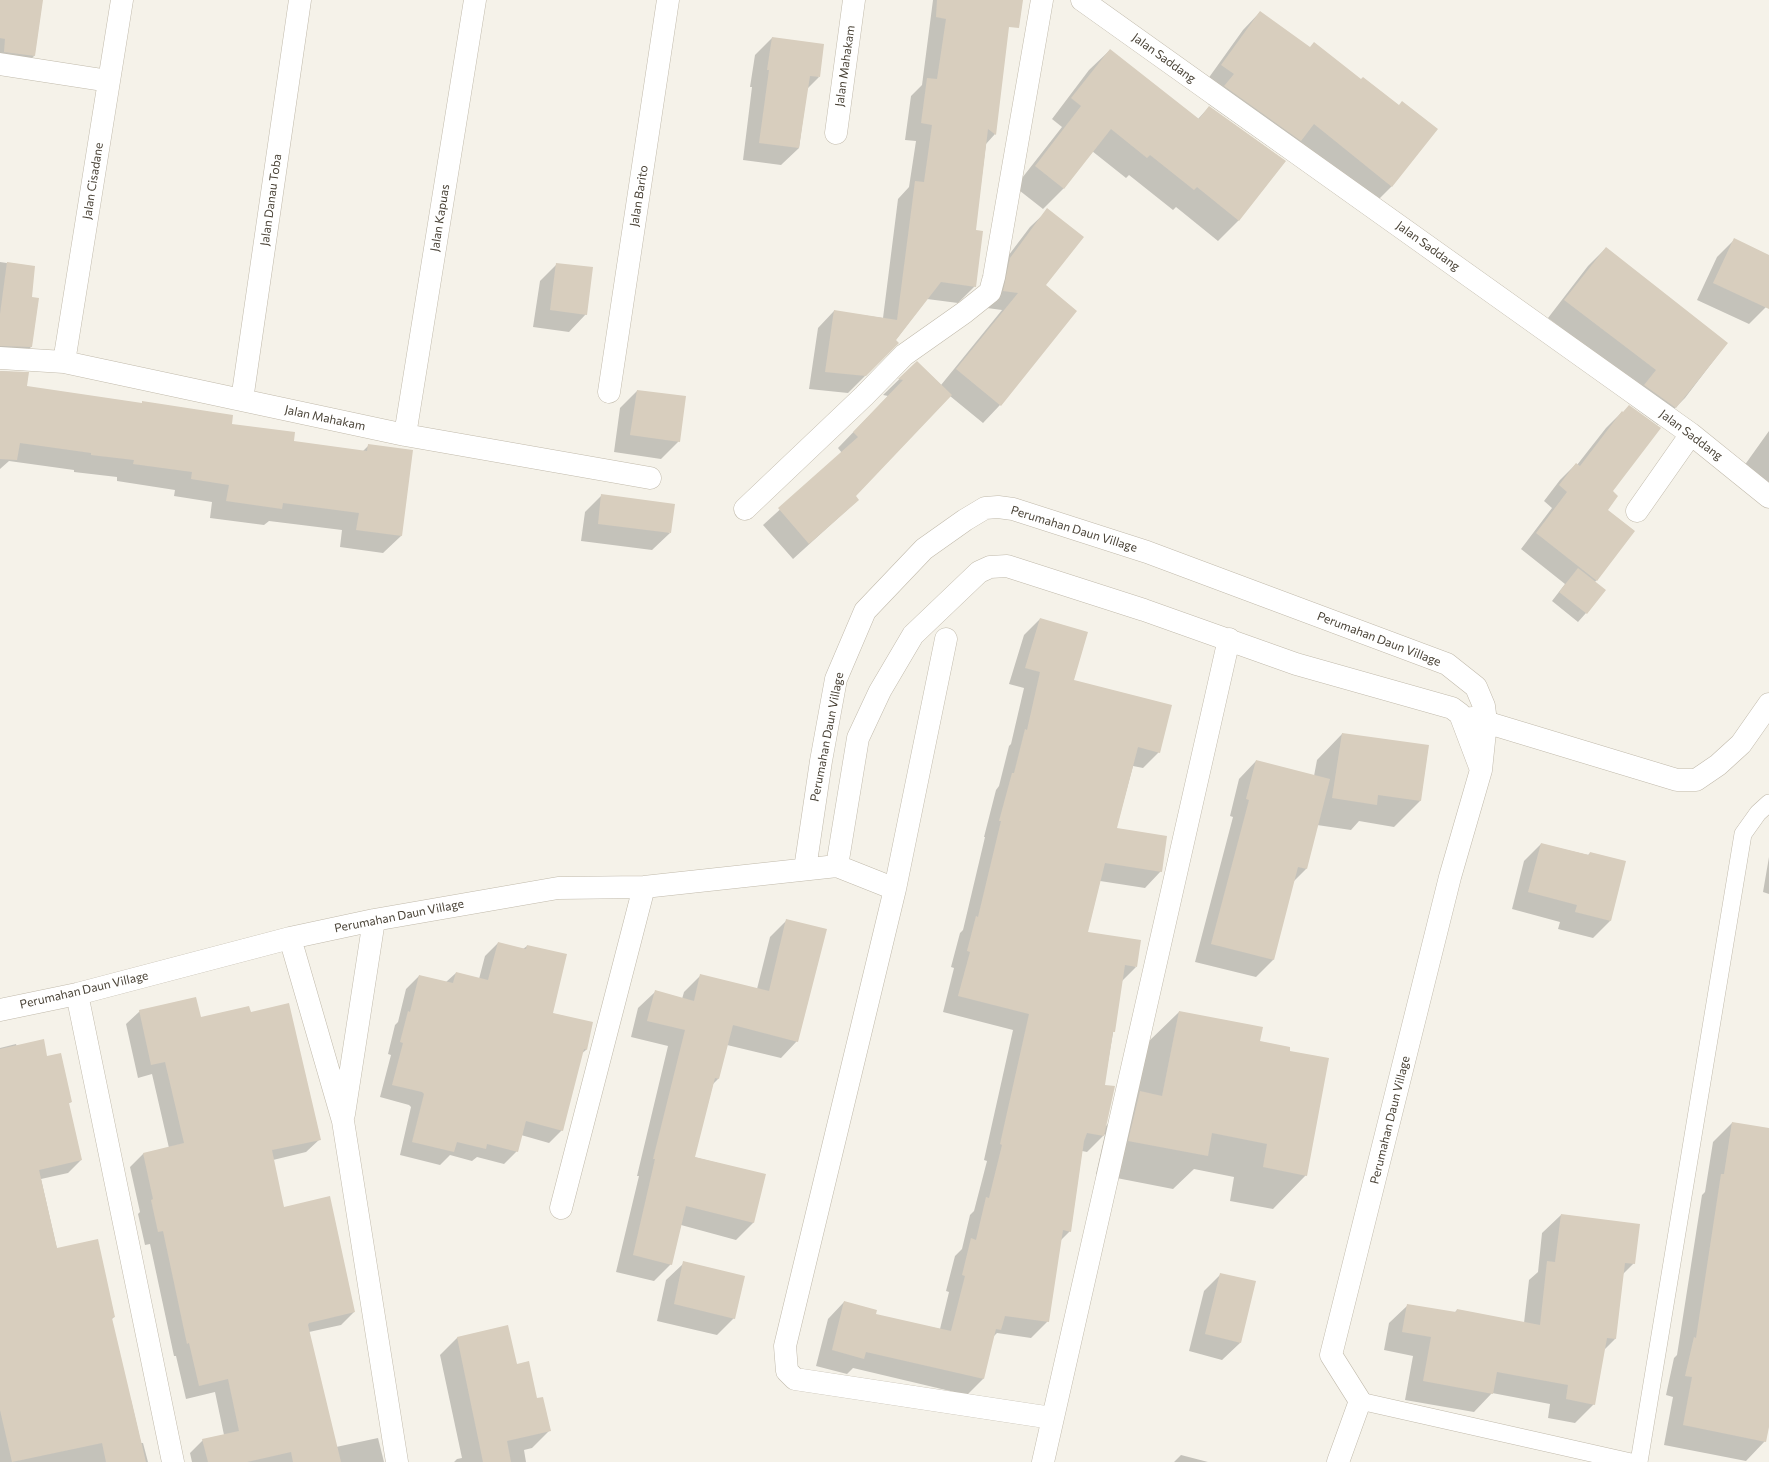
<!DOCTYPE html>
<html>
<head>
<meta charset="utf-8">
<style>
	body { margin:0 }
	canvas { display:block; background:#f5f2e9 }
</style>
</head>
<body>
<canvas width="1769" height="1462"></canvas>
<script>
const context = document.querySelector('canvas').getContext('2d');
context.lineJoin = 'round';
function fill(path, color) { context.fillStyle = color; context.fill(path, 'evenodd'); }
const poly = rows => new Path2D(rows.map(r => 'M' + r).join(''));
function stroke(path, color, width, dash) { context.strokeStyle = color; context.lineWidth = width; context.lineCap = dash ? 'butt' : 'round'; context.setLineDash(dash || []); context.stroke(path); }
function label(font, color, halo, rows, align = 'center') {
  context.font = font + ' Commissioner,sans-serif'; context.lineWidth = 3; context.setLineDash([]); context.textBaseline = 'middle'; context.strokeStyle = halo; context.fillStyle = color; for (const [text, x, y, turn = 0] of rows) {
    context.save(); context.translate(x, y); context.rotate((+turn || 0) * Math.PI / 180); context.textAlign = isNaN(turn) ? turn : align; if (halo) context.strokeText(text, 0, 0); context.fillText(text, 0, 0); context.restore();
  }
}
fill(poly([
	[0,0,42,0,34,56,14,76,0,74],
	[933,0,1010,0,995,134,986,144,975,230,975,286,958,303,927,299,895,341,898,343,848,393,809,389,818,328,834,311,883,318,898,199,909,187,916,141,905,140,911,96,922,85],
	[1260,12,1309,48,1436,129,1391,187,1374,204,1298,143,1283,157,1208,104,1217,92,1205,83,1243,30],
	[772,38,819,77,807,89,799,148,781,165,743,160,752,87,750,87,755,55],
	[1110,50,1198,119,1209,107,1239,220,1218,241,1176,207,1173,210,1129,175,1126,178,1092,151,1063,189,1043,209,1015,187,1062,127,1052,119,1089,70],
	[1048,210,1045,285,1076,311,1000,405,983,423,950,396,855,496,858,500,793,559,763,525,842,453,838,448,888,396,883,395,917,362,941,385,1002,310,987,308,993,276,1030,227],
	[1734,240,1769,256,1769,301,1766,307,1749,324,1697,300,1717,257],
	[1606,248,1727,343,1685,398,1658,425,1628,403,1639,387,1548,318,1588,266],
	[0,262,34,267,30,298,38,299,31,347,17,361,0,360],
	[557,264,586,314,569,332,533,327,540,281],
	[0,371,28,373,26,387,141,404,143,402,231,425,293,442,362,452,369,445,412,451,401,536,383,553,340,547,342,530,269,521,264,525,210,518,212,502,174,496,175,490,117,481,117,477,74,472,74,470,9,461,0,469],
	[637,391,679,441,661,459,614,452,620,408],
	[1622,412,1611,492,1606,510,1633,532,1595,582,1586,613,1578,622,1552,601,1565,584,1521,549,1552,508,1544,501,1560,480,1576,464,1577,465,1606,428],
	[1769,431,1769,484,1744,466],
	[602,495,670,533,652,550,581,541,585,512],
	[1040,619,1073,681,1159,752,1143,768,1133,766,1116,829,1161,871,1145,888,1100,881,1087,933,1136,967,1122,981,1104,1085,1105,1127,1136,1096,1145,1045,1179,1012,1259,1042,1306,1175,1273,1209,1230,1201,1234,1177,1194,1169,1173,1189,1096,1174,1105,1134,1087,1152,1082,1151,1070,1231,1060,1241,1048,1321,1031,1338,997,1333,993,1337,983,1379,967,1395,853,1368,847,1374,816,1366,828,1319,844,1302,874,1315,940,1329,949,1292,946,1291,955,1256,962,1249,970,1215,974,1211,987,1161,984,1160,1013,1030,943,1012,954,968,951,967,960,933,963,930,985,837,984,837,996,790,999,786,1009,746,1011,744,1024,688,1009,684,1024,635],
	[1342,734,1428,746,1420,801,1394,827,1359,821,1351,830,1317,825,1306,869,1293,882,1273,960,1256,977,1195,962,1233,817,1230,816,1239,779,1256,761,1314,776,1317,760],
	[1541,844,1588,855,1590,853,1610,921,1593,938,1558,929,1560,922,1512,909,1524,861],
	[1769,857,1769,894,1763,892],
	[787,920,797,1041,781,1058,727,1045,718,1079,713,1084,694,1157,765,1175,753,1223,736,1240,681,1225,671,1264,654,1281,616,1272,639,1176,637,1176,668,1046,631,1037,638,1008,655,992,682,999,684,992,701,975,757,989,770,937],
	[498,943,523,949,527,946,551,1013,592,1023,586,1050,581,1054,562,1130,549,1143,521,1135,517,1151,504,1164,477,1157,472,1161,450,1155,440,1165,400,1155,411,1107,409,1105,380,1097,391,1055,388,1054,395,1025,398,1022,406,989,419,976,446,982,456,973,479,979,485,956],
	[140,1011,200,1018,250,1013,320,1139,306,1152,273,1160,283,1208,354,1312,341,1325,309,1332,336,1447,378,1438,384,1462,192,1462,190,1453,203,1440,224,1435,215,1392,186,1399,176,1356,174,1356,150,1244,145,1245,138,1214,140,1212,130,1167,143,1154,169,1148,152,1074,138,1078,126,1024],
	[16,1044,17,1047,47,1057,71,1102,68,1104,81,1160,68,1173,41,1179,57,1249,114,1317,111,1320,129,1401,131,1400,141,1443,143,1443,148,1462,0,1462,0,1048],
	[1732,1123,1769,1129,1769,1422,1765,1441,1746,1461,1664,1445,1673,1397,1666,1395,1674,1358,1677,1355,1702,1195,1705,1192,1713,1142],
	[1561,1215,1634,1263,1622,1275,1615,1339,1604,1350,1594,1404,1575,1423,1548,1418,1550,1404,1492,1393,1474,1412,1405,1400,1413,1356,1384,1350,1389,1323,1408,1305,1454,1313,1457,1310,1524,1323,1529,1280,1538,1272,1542,1233],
	[684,1263,734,1318,717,1335,657,1321,666,1280],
	[1221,1274,1240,1343,1222,1360,1189,1351,1204,1291],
	[507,1327,516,1365,536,1399,550,1430,532,1448,524,1450,526,1462,454,1462,457,1459,462,1458,440,1355,457,1338],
	[1181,1455,1208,1462,1174,1462]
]), '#0003');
fill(poly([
	[0,0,43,0,35,56,4,52,5,39,0,38],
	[937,0,1023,0,1019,28,1009,27,996,135,988,129,976,230,983,231,976,287,941,282,896,340,899,343,866,376,825,372,834,310,897,320,915,181,924,182,932,125,921,123,927,78,937,79,946,19,936,17],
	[1260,11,1310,47,1314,42,1361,79,1363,77,1399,105,1402,101,1438,129,1392,187,1314,124,1301,141,1224,86,1234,74,1221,65],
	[772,37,824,44,820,77,810,76,799,148,759,143,769,70,767,70],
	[1110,49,1199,119,1209,106,1286,161,1239,221,1197,187,1194,190,1150,155,1147,158,1111,129,1064,189,1035,166,1081,106,1071,98],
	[1047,208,1084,237,1046,285,1077,311,1001,406,956,369,1018,293,1003,291,1010,258],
	[1734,238,1769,255,1769,309,1713,283],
	[1606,247,1728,343,1676,408,1644,385,1656,370,1564,300],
	[7,262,35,266,32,297,39,298,32,347,0,346,0,314],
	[556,263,593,267,587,315,550,310],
	[917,361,952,395,856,496,859,500,809,544,778,508,858,437,853,432,903,380,898,379],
	[0,371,29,372,27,386,142,403,142,401,233,415,232,424,295,432,294,441,367,451,368,444,413,450,402,536,356,530,359,513,283,503,282,509,226,501,229,485,191,479,192,472,133,464,134,460,91,455,91,453,20,443,17,460,0,459],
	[637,390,686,396,680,442,630,435],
	[1629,405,1661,428,1613,491,1618,496,1608,510,1635,531,1597,581,1536,533,1567,492,1559,485,1576,463,1580,466,1622,411,1623,412],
	[601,494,675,504,671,533,598,524],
	[1578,568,1606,590,1587,614,1559,592],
	[1040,618,1088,632,1074,680,1172,705,1160,753,1138,747,1117,828,1167,836,1162,872,1105,863,1088,932,1141,940,1137,967,1125,965,1115,1032,1113,1032,1105,1085,1115,1086,1104,1136,1087,1133,1084,1141,1071,1232,1063,1230,1049,1322,1005,1316,1001,1330,996,1329,984,1379,866,1352,864,1359,832,1350,844,1301,877,1310,876,1314,951,1331,965,1276,962,1275,971,1238,976,1240,986,1197,989,1198,1002,1145,1000,1144,1029,1014,958,996,970,952,967,951,976,916,978,917,1001,821,999,821,1012,773,1014,773,1025,729,1027,730,1040,672,1025,668],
	[1342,733,1429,745,1421,801,1378,795,1377,805,1332,798],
	[1256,760,1330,779,1307,869,1298,867,1274,960,1211,944,1249,800,1246,799],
	[1541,843,1589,855,1590,852,1626,861,1611,921,1575,912,1577,905,1528,892],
	[786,919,827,929,798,1042,733,1025,719,1079,715,1078,695,1157,766,1174,754,1223,686,1206,672,1265,633,1255,655,1159,653,1159,685,1030,647,1021,655,990,694,1001,700,974,769,991],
	[498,942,526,949,527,945,567,954,553,1013,593,1022,587,1050,584,1049,563,1131,526,1121,518,1152,487,1144,486,1149,457,1142,454,1152,412,1142,424,1094,422,1092,392,1085,403,1043,400,1042,408,1011,410,1012,419,975,453,983,456,972,488,980],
	[196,997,201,1017,249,1006,251,1012,289,1003,321,1140,272,1150,284,1207,330,1196,355,1312,309,1323,308,1325,341,1462,293,1462,291,1452,247,1462,208,1462,202,1439,239,1431,228,1379,199,1386,189,1343,187,1344,163,1231,158,1232,151,1200,153,1199,143,1153,184,1143,165,1062,151,1065,139,1010],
	[1179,1011,1263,1027,1260,1041,1290,1047,1290,1051,1329,1058,1307,1176,1263,1167,1267,1144,1212,1133,1208,1156,1128,1141,1140,1091,1162,1096],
	[44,1039,47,1056,61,1053,72,1102,69,1103,82,1160,39,1170,57,1248,98,1239,115,1317,112,1318,146,1462,106,1462,102,1443,12,1462,0,1410,0,1049],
	[1732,1122,1769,1128,1769,1427,1766,1442,1683,1425,1692,1377,1685,1376,1694,1337,1696,1338,1721,1174,1724,1174],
	[1561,1214,1640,1224,1635,1264,1625,1263,1616,1339,1607,1338,1595,1405,1566,1399,1568,1385,1497,1372,1493,1394,1423,1381,1431,1337,1402,1332,1407,1304,1456,1312,1457,1309,1540,1325,1547,1261,1555,1262],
	[683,1261,745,1276,735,1319,674,1304],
	[1220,1273,1256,1281,1241,1343,1205,1334],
	[508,1325,517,1364,529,1361,537,1398,543,1397,551,1431,507,1441,511,1462,483,1462,457,1337]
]), '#d8cebe');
const service = poly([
	[1360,1401,1631,1462],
	[1639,1462,1743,834,1758,813,1769,803]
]);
const minor = poly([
	[1082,0,1691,434,1769,497],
	[0,64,109,81],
	[836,133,854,0],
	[0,358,64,362,405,435,650,478],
	[64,362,122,0],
	[609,392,668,0],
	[242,400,300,0],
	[405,435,475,0],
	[745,509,864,396,904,355,965,312,990,292,994,277,1042,0],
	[1637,511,1691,434],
	[946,639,895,889,785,1346,787,1371,795,1379,1052,1418],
	[1472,718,1677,780,1696,780,1718,765,1741,744,1769,704],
	[837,866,858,738,880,691,913,635,979,572,990,567,1007,566,1144,610,1296,664,1452,708,1460,714,1480,767],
	[805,869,821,761,836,679,865,611,924,549,965,520,985,508,998,507,1013,509,1147,552,1447,664,1476,687,1484,706,1486,722,1481,770,1450,877,1331,1355,1360,1401,1338,1462],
	[290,938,343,1121,397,1462],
	[77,994,173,1462],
	[0,1010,77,994,290,938,374,920,558,888,644,887,837,866,895,889],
	[344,1114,374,920],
	[561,1208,644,887],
	[1043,1462,1229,639]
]);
stroke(service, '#c1baab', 18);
stroke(minor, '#c1baab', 23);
stroke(service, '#fff', 17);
stroke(minor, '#fff', 22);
label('12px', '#4a4337', '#fff', [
	["Jalan Saddang",1164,58,36],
	["Jalan Mahakam",845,66,-82],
	["Jalan Cisadane",93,181,-81],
	["Jalan Barito",639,196,-81],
	["Jalan Danau Toba",271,200,-82],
	["Jalan Kapuas",440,218,-81],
	["Jalan Saddang",1428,246,36],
	["Jalan Mahakam",325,418,12],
	["Jalan Saddang",1691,435,37],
	["Perumahan Daun Village",1074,529,17],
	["Perumahan Daun Village",1379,639,21],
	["Perumahan Daun Village",827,737,-79],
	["Perumahan Daun Village",399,916,-11],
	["Perumahan Daun Village",84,990,-13],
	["Perumahan Daun Village",1390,1120,-76]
]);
</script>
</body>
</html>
